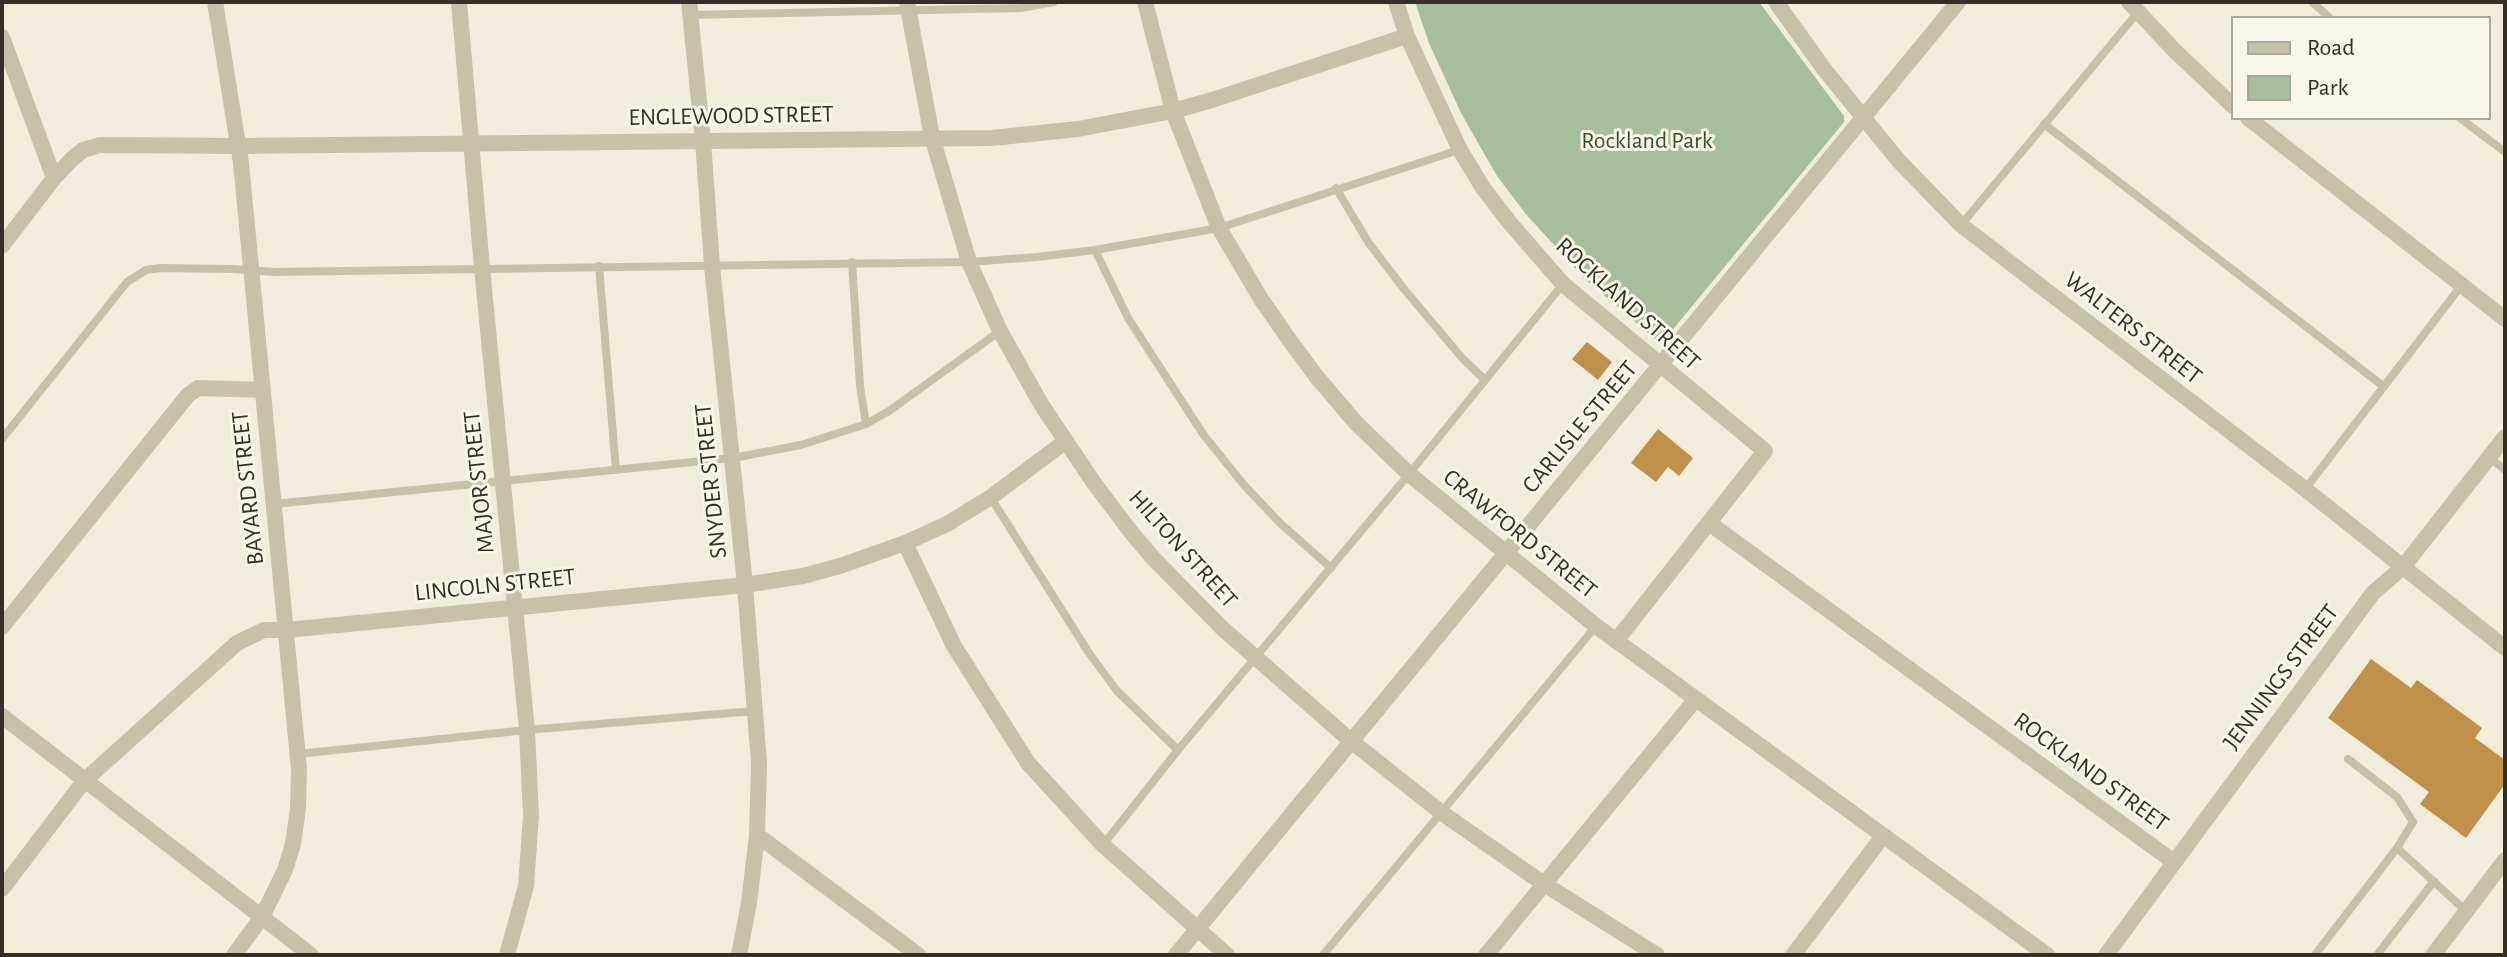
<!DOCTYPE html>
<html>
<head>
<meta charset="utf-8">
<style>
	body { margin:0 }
	#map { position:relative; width:2507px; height:957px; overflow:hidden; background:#f0eedb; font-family:"Alegreya Sans",sans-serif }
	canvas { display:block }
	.frame { position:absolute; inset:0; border:4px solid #343028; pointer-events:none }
	.legend { position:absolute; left:2231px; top:16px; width:260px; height:104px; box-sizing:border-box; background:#f8f6e7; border:2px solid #aaa79b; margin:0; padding:10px 14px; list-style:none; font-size:24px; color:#343028 }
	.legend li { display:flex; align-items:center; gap:16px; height:40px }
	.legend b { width:40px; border:2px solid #aaa79b }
</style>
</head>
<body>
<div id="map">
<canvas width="2507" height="957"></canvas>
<div class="frame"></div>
<ul class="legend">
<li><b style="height:10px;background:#c7c1a8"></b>Road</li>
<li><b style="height:22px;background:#a6be9c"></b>Park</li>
</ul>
</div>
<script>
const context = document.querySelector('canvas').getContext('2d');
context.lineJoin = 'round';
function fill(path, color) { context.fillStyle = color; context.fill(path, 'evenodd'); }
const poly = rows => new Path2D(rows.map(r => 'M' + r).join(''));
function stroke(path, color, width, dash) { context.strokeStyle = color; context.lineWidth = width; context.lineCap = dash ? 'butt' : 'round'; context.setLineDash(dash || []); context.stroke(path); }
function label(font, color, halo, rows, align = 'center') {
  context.font = font + ' "Alegreya Sans",sans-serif'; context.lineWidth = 6; context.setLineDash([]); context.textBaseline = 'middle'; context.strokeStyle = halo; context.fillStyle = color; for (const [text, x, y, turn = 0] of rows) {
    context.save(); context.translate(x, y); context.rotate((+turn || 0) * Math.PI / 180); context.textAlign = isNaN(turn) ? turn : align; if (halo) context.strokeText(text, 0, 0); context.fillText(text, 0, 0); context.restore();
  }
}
fill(poly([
	[1415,2,1759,2,1844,116,1844,122,1665,339,1656,340,1585,279,1525,213,1497,176,1461,113,1429,43]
]), '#a6be9c');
fill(poly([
	[1587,342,1612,362,1598,380,1572,359],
	[1658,429,1693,458,1679,476,1668,467,1656,482,1631,463],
	[2371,659,2411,688,2417,680,2482,728,2475,738,2505,760,2505,784,2466,838,2420,804,2429,792,2328,718]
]), '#bf904a');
stroke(poly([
	[2312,2,2330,18],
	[690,15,1021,8,1054,2],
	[2460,118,2505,152],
	[2044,124,2383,386],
	[1336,188,1368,242,1404,289,1463,359,1485,380],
	[1961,225,2138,12],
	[1095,250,1128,318,1203,434,1244,485,1280,523,1331,568],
	[852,262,860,386,866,424],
	[599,266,616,470],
	[2,439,127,282,146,270,160,268,233,269,275,272,969,262,1037,257,1095,250,1219,228,1459,150],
	[2489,457,2505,470],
	[2306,488,2461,286],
	[991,498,1089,653,1117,691,1178,750],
	[274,504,733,458,801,445,866,424,889,411,1000,331],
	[298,754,527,730,755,711],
	[2348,759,2397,797,2413,822,2397,848,2466,911],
	[1103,845,1178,750,1409,474,1563,284],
	[1323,955,1596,626],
	[2315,955,2397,848],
	[2377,955,2434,881]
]), '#c7c1a8', 8);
stroke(poly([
	[215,2,241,163,299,769,298,809,293,844,285,870,262,917,234,955],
	[459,2,482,268,527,730,531,816,526,886,507,955],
	[689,2,703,141,712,266,745,585,759,763,757,835,749,903,739,955],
	[907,2,932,137,969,262,1000,331,1041,404,1094,483,1131,532,1153,558,1222,628,1351,741,1442,813,1544,884,1657,955],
	[1145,2,1173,111,1219,228,1261,299,1288,338,1316,376,1356,423,1409,474,1596,626,2047,955],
	[1396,2,1407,36,1460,150,1483,188,1510,223,1563,284,1765,451,1616,641],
	[1776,2,1824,69,1898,160,1961,225,2305,489,2505,648],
	[2129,2,2175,51,2233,106],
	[2,37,54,178],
	[2248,118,2505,319],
	[2,246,54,178,72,159,83,150,100,145,240,146,992,138,1078,129,1173,111,1212,100,1407,36],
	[1709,523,2174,862],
	[905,543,954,646,1028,763,1103,845,1227,955],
	[2,627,188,395,198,388,263,390],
	[2,716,311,955],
	[757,835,918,955],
	[2,889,84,781,237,643,264,630,287,630,745,585,803,576,840,566,905,543,947,524,991,497,1066,441],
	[1176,955,1958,2],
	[1486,955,1695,700],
	[1793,955,1883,836],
	[2106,955,2373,593,2403,567,2505,437],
	[2433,955,2505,860]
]), '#c7c1a8', 16);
label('24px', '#343028', '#f8f6e7', [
	["ENGLEWOOD STREET",731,116,-1],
	["ROCKLAND STREET",1628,304,42],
	["WALTERS STREET",2133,328,38],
	["CARLISLE STREET",1580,427,-50],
	["SNYDER STREET",711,481,-96],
	["MAJOR STREET",479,482,-96],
	["BAYARD STREET",248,488,-96],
	["CRAWFORD STREET",1520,534,39],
	["HILTON STREET",1183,549,48],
	["LINCOLN STREET",495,585,-6],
	["JENNINGS STREET",2281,677,-53],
	["ROCKLAND STREET",2091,772,36]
]);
label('24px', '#37512d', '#f8f6e7', [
	["Rockland Park",1647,141]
]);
</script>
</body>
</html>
